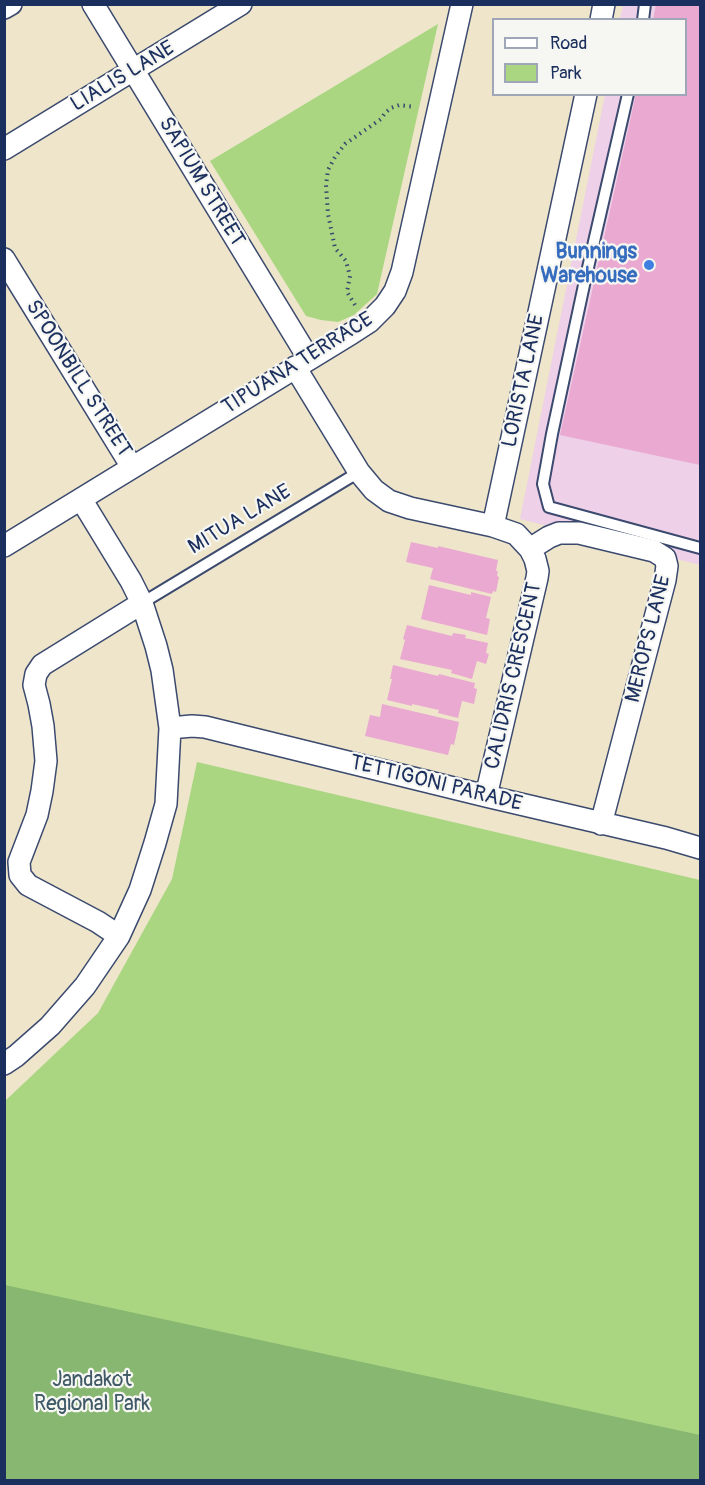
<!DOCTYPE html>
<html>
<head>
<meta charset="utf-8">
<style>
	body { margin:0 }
	#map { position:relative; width:705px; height:1485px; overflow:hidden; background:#eee5cb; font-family:Pangolin,sans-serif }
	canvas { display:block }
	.frame { position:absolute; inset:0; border:6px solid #1b2f5e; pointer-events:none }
	.legend { position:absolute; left:492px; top:18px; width:195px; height:78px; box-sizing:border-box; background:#f6f6f2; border:2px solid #9ea6b7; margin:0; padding:8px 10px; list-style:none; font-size:18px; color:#1b2f5e }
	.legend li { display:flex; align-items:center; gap:12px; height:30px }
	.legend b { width:30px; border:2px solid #9ea6b7 }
</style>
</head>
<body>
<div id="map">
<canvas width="705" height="1485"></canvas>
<div class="frame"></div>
<ul class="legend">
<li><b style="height:8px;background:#fff"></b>Road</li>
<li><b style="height:16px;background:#aad682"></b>Park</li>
</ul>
</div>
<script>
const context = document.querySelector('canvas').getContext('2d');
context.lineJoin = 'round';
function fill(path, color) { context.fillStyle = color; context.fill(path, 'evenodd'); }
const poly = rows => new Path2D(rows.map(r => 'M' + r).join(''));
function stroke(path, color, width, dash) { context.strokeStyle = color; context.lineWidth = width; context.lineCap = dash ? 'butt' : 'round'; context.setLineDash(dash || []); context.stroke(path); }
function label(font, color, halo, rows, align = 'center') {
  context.font = font + ' Pangolin,sans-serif'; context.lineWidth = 4.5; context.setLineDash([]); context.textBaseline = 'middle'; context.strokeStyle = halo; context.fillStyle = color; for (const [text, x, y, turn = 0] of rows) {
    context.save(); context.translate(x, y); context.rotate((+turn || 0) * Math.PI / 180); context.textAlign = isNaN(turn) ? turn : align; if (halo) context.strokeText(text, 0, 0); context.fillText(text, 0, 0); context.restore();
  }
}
fill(poly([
	[623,5,700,5,700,565,520,519,605,95,686,94,686,20,620,19]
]), '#eed0e8');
fill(poly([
	[438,24,377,294,354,315,338,322,321,320,306,316,210,161],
	[197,762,700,880,700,1480,5,1480,5,1101,98,1013,172,879]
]), '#aad682');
fill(poly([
	[5,1285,700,1435,700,1480,5,1480]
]), '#87b770');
fill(poly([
	[656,4,700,4,700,465,560,435,636,94,686,94,686,20,653,20],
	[411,542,438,548,438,546,498,560,496,571,498,571,497,576,499,577,496,592,493,591,492,594,430,579,433,568,406,562],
	[429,585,471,595,471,592,491,597,486,618,490,619,487,635,421,619],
	[407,625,452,636,453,633,466,635,465,638,488,643,486,653,489,654,486,664,477,661,472,679,451,673,452,670,400,659,405,640,403,639],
	[393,665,438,676,439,674,475,683,474,688,477,689,474,704,462,701,458,718,438,713,439,710,412,704,412,706,387,700,392,679,390,679],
	[382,704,459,722,454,745,451,744,448,755,365,736,370,715,380,717]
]), '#e9a9d0');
const service = poly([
	[643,20,645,4],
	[628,94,584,285,552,434,543,484,549,507,700,548],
	[142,603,359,472]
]);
const minor = poly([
	[93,4,309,359],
	[4,8,11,4],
	[601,20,604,4],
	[4,149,241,4],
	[4,259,132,467],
	[295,367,359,472,374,490,389,501,410,508,493,526,516,534,530,549,535,559,538,571,537,578,486,796],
	[493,526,586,94],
	[4,546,352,333,369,322,385,306,395,291,402,272,462,4],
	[530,549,549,537,559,533,579,533,654,551,665,558,667,566,665,580,601,824],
	[170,728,192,726,205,727,486,796,666,838,700,848],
	[119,936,98,922,28,885,20,875,19,862,37,815,42,791,46,761,43,726,39,704,34,685,36,674,42,665,142,603],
	[4,1064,16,1056,50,1026,85,986,119,936,140,890,155,843,166,804,170,728,162,670,156,646,142,603,131,581,81,499]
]);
stroke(service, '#3b4a6e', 14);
stroke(minor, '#3b4a6e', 24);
stroke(poly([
	[355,305,347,292,350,276,346,261,335,248,328,214,326,185,328,170,335,157,345,144,381,119,385,113,391,108,399,105,415,107]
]), '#3b4a6e', 4, [1.5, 4.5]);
stroke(service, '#fff', 10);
stroke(minor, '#fff', 21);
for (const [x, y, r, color] of [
	[649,265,6,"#3f7fe0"]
]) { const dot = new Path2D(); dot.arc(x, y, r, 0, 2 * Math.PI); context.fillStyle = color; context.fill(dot); stroke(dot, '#f6f6f2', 2); }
label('21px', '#1b2f5e', '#f6f6f2', [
	["LIALIS LANE",123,77,-31],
	["SAPIUM STREET",201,182,59],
	["TIPUANA TERRACE",298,364,-32],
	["SPOONBILL STREET",78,379,58],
	["LORISTA LANE",524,381,-78],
	["MITUA LANE",240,520,-31],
	["MEROPS LANE",649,639,-76],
	["CALIDRIS CRESCENT",514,676,-77],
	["TETTIGONI PARADE",436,784,14]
]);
label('bold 21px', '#366cbe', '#f6f6f2', [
	["Bunnings",637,253],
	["Warehouse",637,277]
], 'right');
label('21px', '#3f5967', '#f6f6f2', [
	["Jandakot",92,1381],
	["Regional Park",92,1405]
]);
</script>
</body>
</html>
